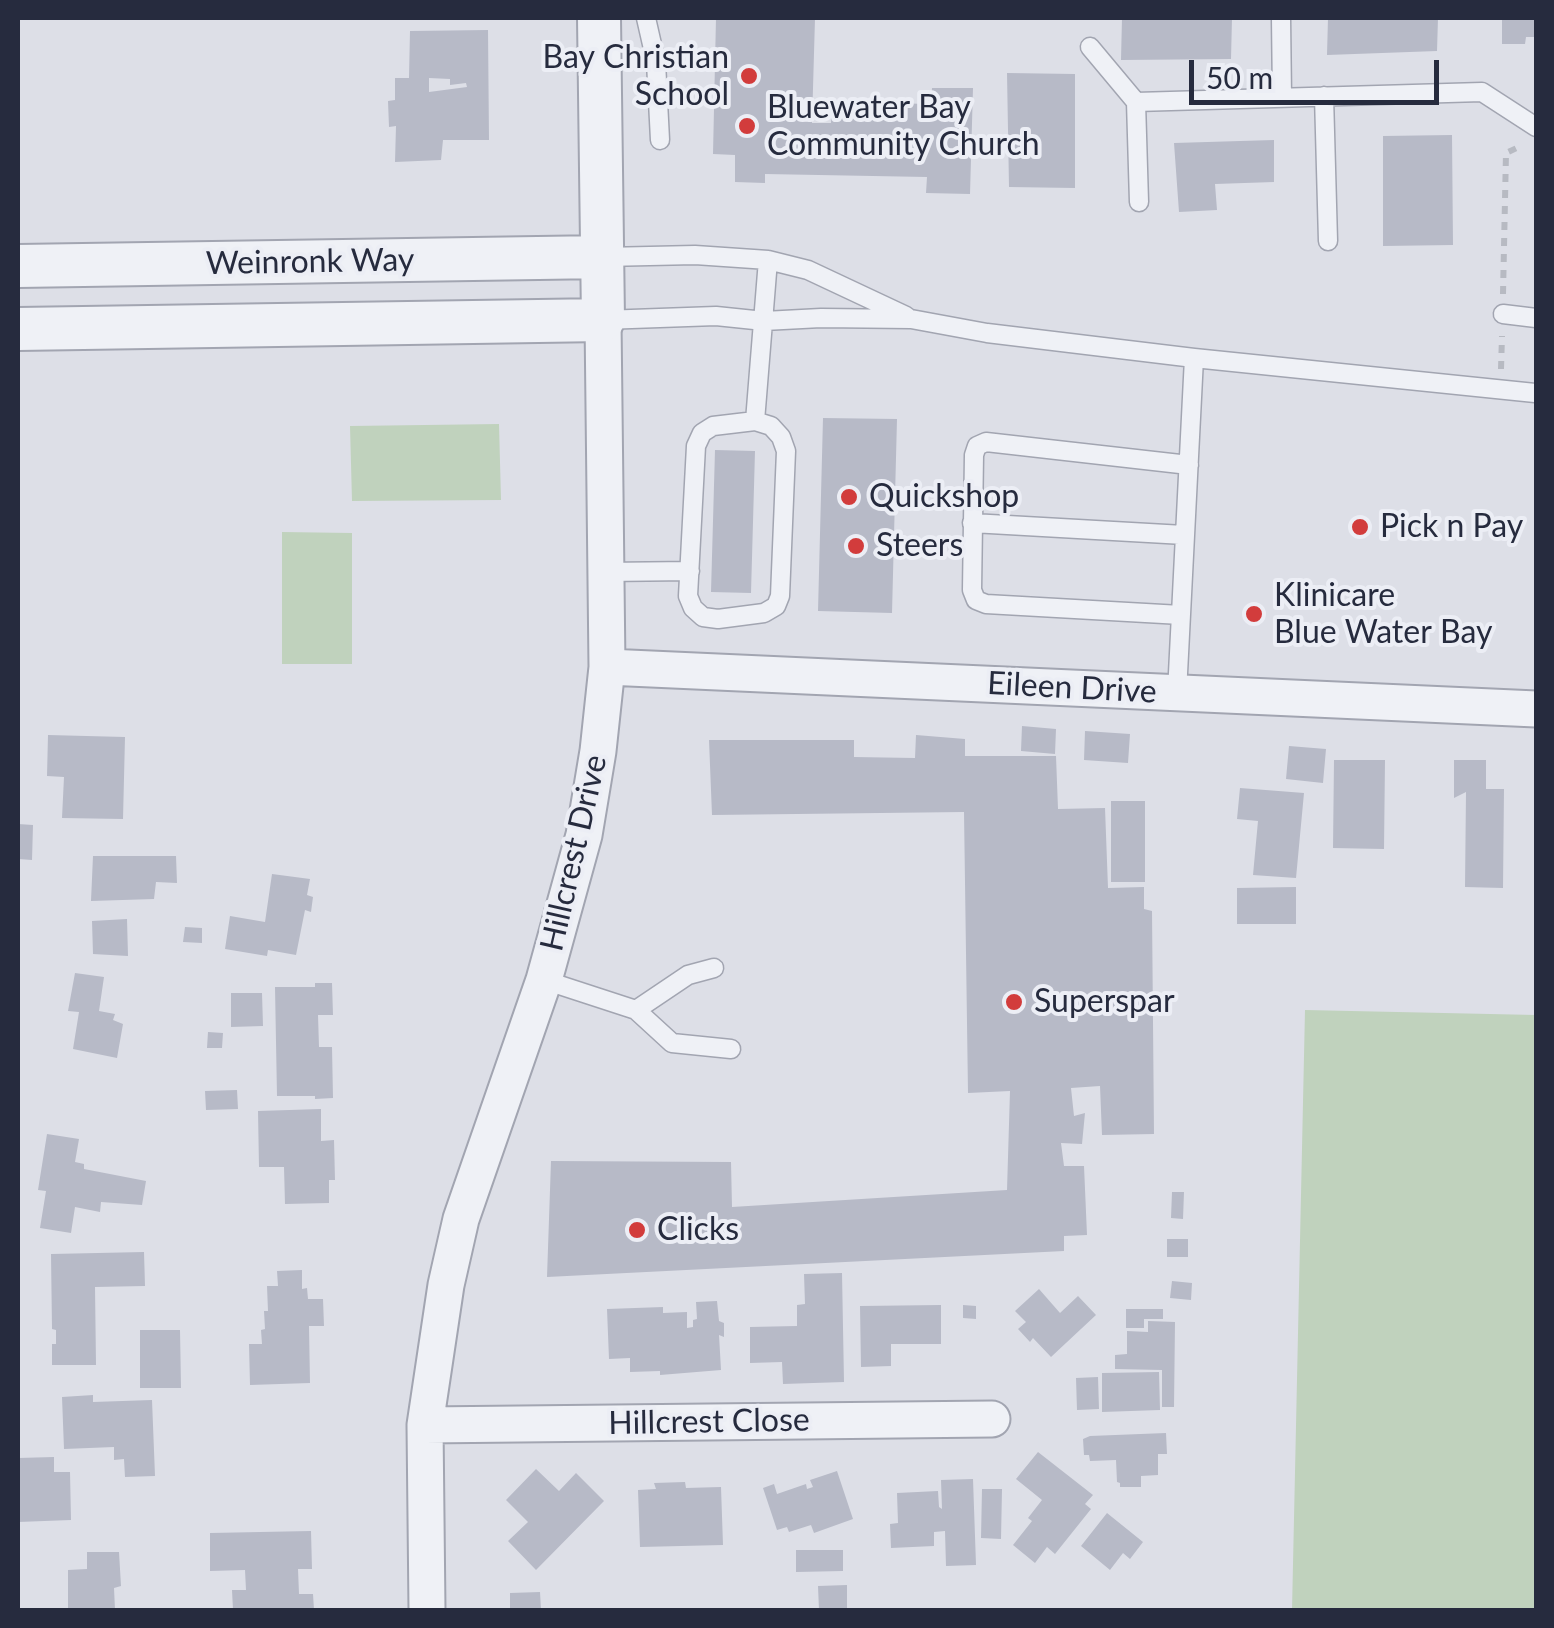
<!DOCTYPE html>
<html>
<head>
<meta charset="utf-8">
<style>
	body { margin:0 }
	#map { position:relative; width:1554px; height:1628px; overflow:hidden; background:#dddfe7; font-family:Lato,sans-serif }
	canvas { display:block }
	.frame { position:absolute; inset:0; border:20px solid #262b3e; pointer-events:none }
	.scale { position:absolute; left:1189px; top:60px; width:250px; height:45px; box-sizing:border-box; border:5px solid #262b3e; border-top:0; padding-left:12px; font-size:30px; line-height:35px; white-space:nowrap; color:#262b3e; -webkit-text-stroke:8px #eceef5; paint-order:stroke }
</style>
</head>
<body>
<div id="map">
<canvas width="1554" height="1628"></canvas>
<div class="frame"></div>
<div class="scale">50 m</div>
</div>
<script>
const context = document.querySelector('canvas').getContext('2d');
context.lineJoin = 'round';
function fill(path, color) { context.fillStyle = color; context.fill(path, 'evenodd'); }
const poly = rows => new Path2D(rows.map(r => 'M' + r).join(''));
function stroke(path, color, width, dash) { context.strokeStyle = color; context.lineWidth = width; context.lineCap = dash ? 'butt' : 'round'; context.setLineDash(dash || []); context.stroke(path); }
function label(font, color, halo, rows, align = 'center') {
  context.font = font + ' Lato,sans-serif'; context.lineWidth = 8; context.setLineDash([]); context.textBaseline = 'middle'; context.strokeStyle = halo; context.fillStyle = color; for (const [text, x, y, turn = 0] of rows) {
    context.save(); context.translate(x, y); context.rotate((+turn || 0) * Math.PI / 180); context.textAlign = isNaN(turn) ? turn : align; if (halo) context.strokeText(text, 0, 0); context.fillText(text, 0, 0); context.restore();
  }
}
fill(poly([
	[499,424,501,500,352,501,350,426],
	[282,532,352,533,352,664,282,664],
	[1305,1010,1536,1015,1536,1610,1292,1610]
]), '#c0d2bd');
fill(poly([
	[716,18,815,18,812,123,831,123,832,102,931,104,932,88,973,88,970,194,926,193,927,177,765,174,765,183,735,182,735,155,713,154],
	[1122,18,1232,18,1231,59,1121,60],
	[1328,18,1438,18,1437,51,1327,55],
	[1502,18,1536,18,1536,37,1526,37,1525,44,1502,44],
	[488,30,489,140,443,140,441,160,395,162,396,126,389,127,388,101,395,100,395,78,409,78,410,31],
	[429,78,450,79,450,85,466,83,467,87,429,92],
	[1007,73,1075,74,1075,188,1009,187],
	[1452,135,1453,245,1383,246,1383,136],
	[1274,140,1274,182,1215,184,1217,210,1179,212,1174,143],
	[823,418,897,419,892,613,818,611],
	[715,450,755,451,751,593,711,592],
	[1022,726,1056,729,1055,754,1021,751],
	[1085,731,1130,734,1128,763,1084,760],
	[48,735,125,737,123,819,62,818,64,777,47,776],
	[916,735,965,739,965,756,1056,756,1058,809,1105,808,1108,888,1144,887,1144,909,1152,911,1154,1134,1102,1135,1100,1086,1071,1088,1074,1116,1085,1113,1082,1144,1061,1143,1064,1166,1084,1166,1087,1235,1064,1236,1064,1251,547,1277,551,1161,731,1162,732,1207,1007,1190,1010,1091,968,1093,964,812,712,815,709,740,854,740,854,757,915,758],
	[1289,746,1326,749,1323,783,1286,779],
	[1334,760,1385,760,1384,849,1333,848],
	[1454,760,1486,760,1486,789,1504,789,1503,888,1465,887,1466,792,1454,798],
	[1240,788,1304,793,1296,878,1253,875,1258,821,1237,819],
	[1111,801,1145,801,1145,882,1111,882],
	[18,824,33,825,32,860,18,859],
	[93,856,176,856,177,883,156,882,154,899,91,901],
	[272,874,310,879,307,895,313,897,311,912,305,910,296,955,268,950,267,956,225,949,230,916,265,922],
	[1296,887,1296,924,1237,924,1237,888],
	[127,919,128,956,93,954,92,921],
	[185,927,202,928,202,943,183,942],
	[75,973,104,977,99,1011,115,1014,113,1020,123,1024,117,1058,73,1049,79,1012,68,1011],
	[315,983,332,983,333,1015,318,1015,319,1047,332,1047,333,1098,315,1099,315,1096,277,1096,275,987,315,987],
	[231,993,262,993,263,1026,231,1027],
	[208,1032,223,1033,222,1048,207,1048],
	[237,1090,238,1109,206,1110,205,1091],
	[321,1109,321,1141,334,1140,335,1180,329,1180,329,1203,285,1204,284,1167,259,1167,258,1111],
	[47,1134,79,1139,75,1162,84,1164,84,1169,146,1181,142,1205,101,1202,100,1212,75,1207,71,1233,40,1228,46,1191,38,1190],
	[1172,1192,1184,1192,1183,1219,1171,1218],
	[1167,1239,1188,1239,1188,1257,1167,1257],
	[144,1252,145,1286,95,1287,96,1365,52,1365,52,1344,56,1344,56,1330,52,1329,51,1254],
	[302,1270,302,1289,307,1288,308,1299,323,1299,324,1326,309,1326,310,1383,250,1385,249,1344,262,1344,261,1330,265,1329,264,1311,268,1311,267,1286,278,1286,277,1271],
	[842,1273,844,1382,783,1384,782,1362,750,1363,750,1327,797,1326,797,1305,805,1304,804,1274],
	[1172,1281,1192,1283,1191,1300,1170,1298],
	[1039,1289,1060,1313,1078,1296,1096,1315,1051,1357,1033,1338,1030,1342,1018,1329,1026,1322,1015,1311],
	[717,1301,719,1321,724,1323,724,1337,719,1335,721,1370,660,1375,660,1371,630,1372,630,1358,609,1359,607,1309,663,1307,663,1313,687,1312,687,1328,693,1327,693,1320,697,1319,696,1302],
	[941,1305,941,1344,891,1344,891,1366,861,1367,860,1306],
	[963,1305,976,1306,976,1319,963,1318],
	[1126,1309,1163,1309,1163,1319,1144,1319,1144,1328,1126,1328],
	[1148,1321,1175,1322,1174,1407,1162,1407,1162,1370,1115,1369,1115,1355,1127,1354,1127,1331,1148,1332],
	[140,1330,180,1330,181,1388,140,1388],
	[1159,1372,1160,1410,1102,1412,1102,1373],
	[1098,1377,1099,1409,1077,1410,1076,1378],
	[93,1395,93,1402,152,1400,155,1476,125,1477,124,1459,114,1460,114,1447,64,1449,62,1397],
	[1166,1433,1167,1454,1158,1454,1158,1475,1141,1476,1141,1487,1120,1487,1120,1483,1117,1482,1116,1460,1090,1461,1089,1455,1084,1455,1083,1439,1090,1436],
	[1038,1452,1093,1495,1085,1504,1091,1509,1055,1554,1047,1547,1035,1563,1013,1545,1032,1521,1028,1518,1042,1500,1016,1479],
	[54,1457,54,1472,70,1472,71,1520,18,1522,18,1458],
	[536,1469,559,1491,576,1473,604,1501,536,1570,508,1541,528,1522,506,1500],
	[837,1471,853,1519,814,1533,811,1525,789,1532,787,1527,777,1530,763,1488,774,1484,777,1494,806,1484,807,1489,813,1487,810,1480],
	[973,1479,976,1565,946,1566,945,1531,934,1532,934,1546,891,1548,890,1524,898,1523,897,1493,938,1491,939,1507,942,1509,941,1480],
	[685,1482,686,1488,721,1487,723,1545,640,1547,638,1490,656,1489,654,1483],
	[982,1489,1002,1489,1001,1539,981,1538],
	[1107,1513,1143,1542,1130,1559,1123,1553,1110,1570,1081,1546],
	[311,1531,312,1569,298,1569,299,1594,313,1594,314,1610,233,1610,232,1590,246,1590,245,1570,210,1571,210,1533],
	[796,1550,843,1550,843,1571,796,1572],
	[87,1552,119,1552,121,1586,114,1588,115,1610,68,1610,68,1570,87,1569],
	[847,1585,847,1610,819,1610,818,1586],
	[540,1592,541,1610,510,1610,510,1593]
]), '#b7bac7');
const service = poly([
	[646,18,656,62,660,140],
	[1281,18,1282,97],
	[1090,47,1136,102,1482,92,1536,127],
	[1324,96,1328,241],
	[1136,102,1139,202],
	[604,257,695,255,768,260,808,270,906,316],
	[1503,314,1536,318],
	[603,320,716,316,764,321,821,318,911,319,987,333,1194,358,1535,393],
	[755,421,771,426,781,437,786,451,780,596,776,606,764,613,718,619,703,617,693,608,688,596,696,446,702,433,713,426,755,421],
	[755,421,768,260],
	[972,523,1184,535],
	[605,572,690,571],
	[1181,615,986,604,976,600,972,590,974,455,977,446,986,442,1189,465],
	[1177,693,1194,358],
	[544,980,636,1010,672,1043,731,1049],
	[636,1010,688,975,714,968]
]);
const minor = poly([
	[607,667,1536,709],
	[425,1425,992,1419],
	[427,1610,425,1425,446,1285,461,1219,544,980,584,835,598,751,607,667,603,320]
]);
const tertiary = poly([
	[18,266,603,257],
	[18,329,603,320,599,18]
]);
stroke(service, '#a2a5b1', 21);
stroke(minor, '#a2a5b1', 39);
stroke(tertiary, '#a2a5b1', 46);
stroke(poly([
	[1503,294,1506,153,1521,146],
	[1501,369,1502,336]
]), '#b7bac2', 6, [8, 8]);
stroke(service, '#eff1f6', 18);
stroke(minor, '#eff1f6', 35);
stroke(tertiary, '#eff1f6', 42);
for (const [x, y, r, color] of [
	[749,76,10,"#d23c3c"],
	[747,126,10,"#d23c3c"],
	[849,497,10,"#d23c3c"],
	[1360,527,10,"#d23c3c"],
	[856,546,10,"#d23c3c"],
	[1254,614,10,"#d23c3c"],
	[1014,1002,10,"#d23c3c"],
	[637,1230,10,"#d23c3c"]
]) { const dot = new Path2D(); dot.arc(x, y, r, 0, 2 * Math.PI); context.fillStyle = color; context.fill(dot); stroke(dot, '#eceef5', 4); }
label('32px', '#262b3e', '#eceef5', [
	["Bay Christian",729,58,"right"],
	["School",729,95,"right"],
	["Bluewater Bay",767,108],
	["Community Church",767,145],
	["Quickshop",869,497],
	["Pick n Pay",1380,527],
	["Steers",876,546],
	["Klinicare",1274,596],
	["Blue Water Bay",1274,633],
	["Superspar",1034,1002],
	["Clicks",657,1230]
], 'left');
label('32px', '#262b3e', '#eceef5', [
	["Weinronk Way",310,262,-1],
	["Eileen Drive",1072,688,3],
	["Hillcrest Drive",574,853,-77],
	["Hillcrest Close",709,1422,-1]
]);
</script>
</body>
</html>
